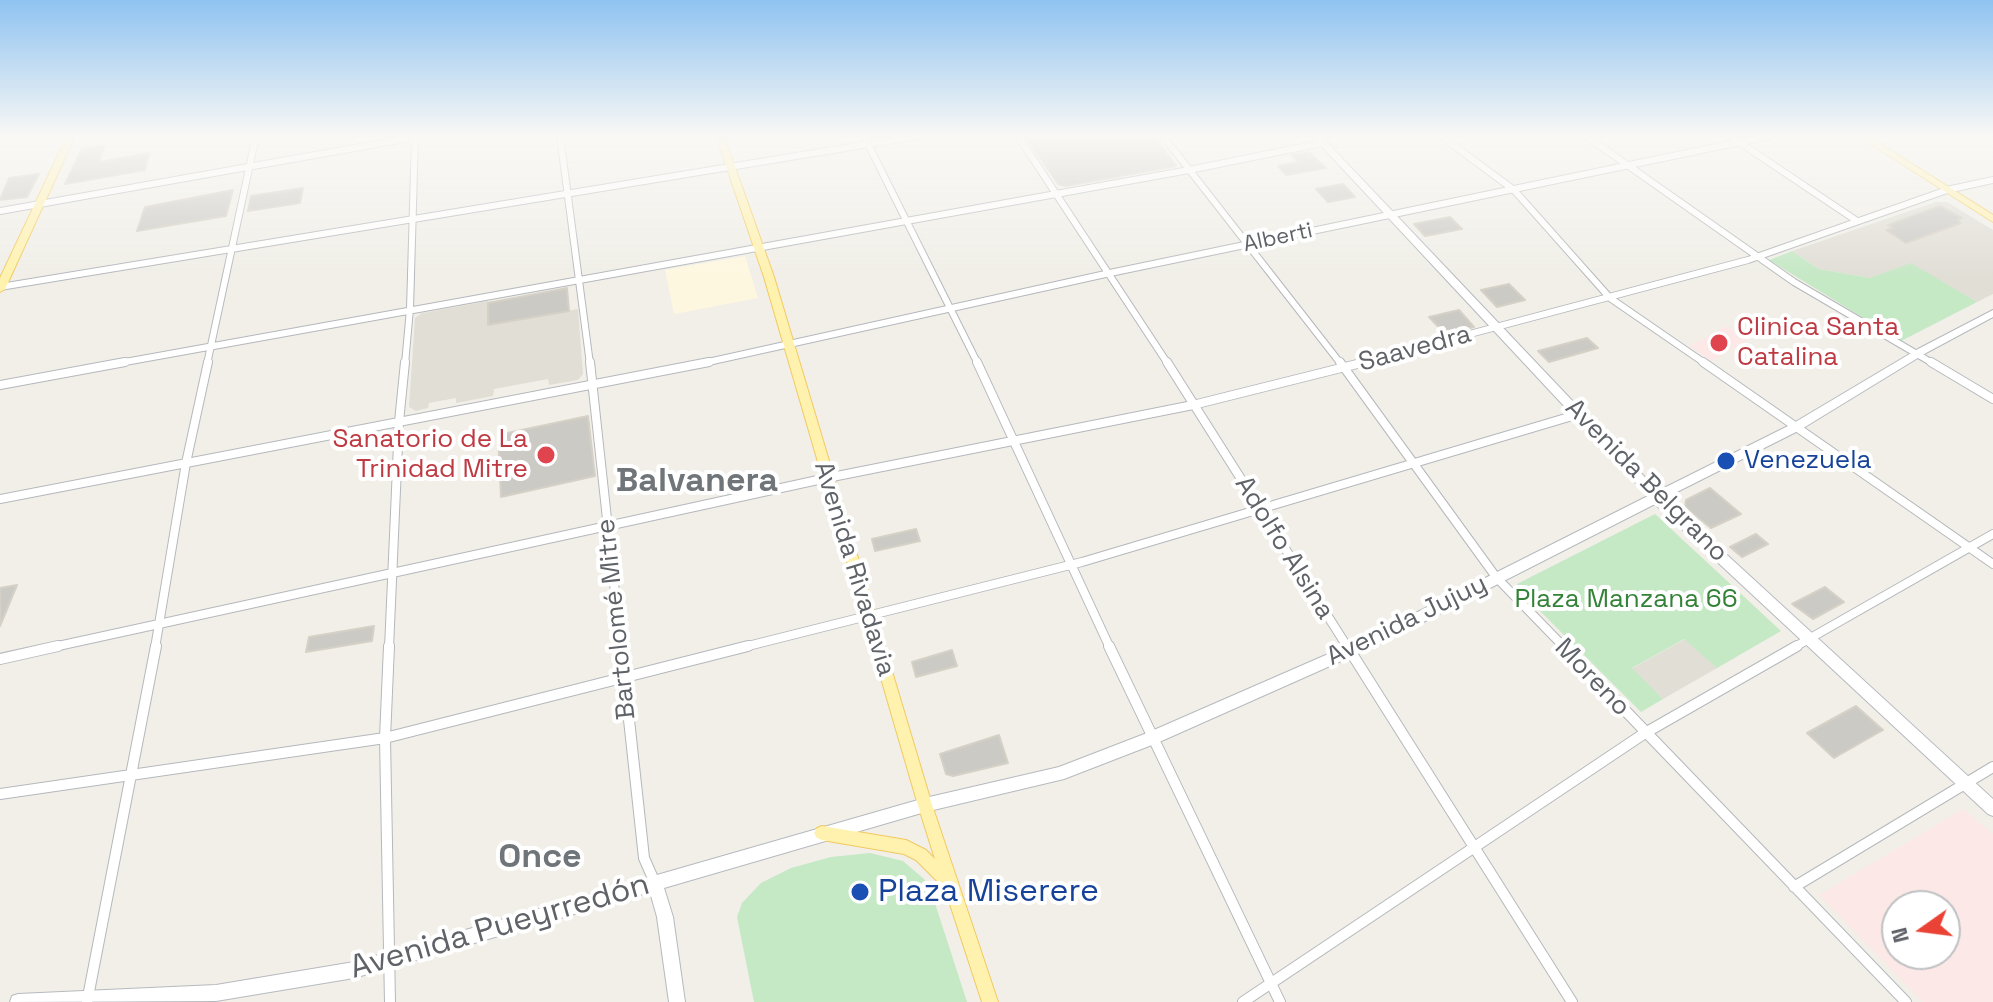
<!DOCTYPE html>
<html>
<head>
<meta charset="utf-8">
<style>
	body { margin:0 }
	#map { position:relative; width:1993px; height:1002px; overflow:hidden; background:#f1efe8; font-family:"Space Grotesk",sans-serif }
	canvas { display:block }
	.north { position:absolute; left:1881px; top:890px; width:80px; height:80px; box-sizing:border-box; background:#fff; border:2px solid #bfc1c3; border-radius:50%; rotate:256deg; font-size:22px; font-weight:700; line-height:32px; text-align:center; color:#5f6368 }
	.north::after { content:''; display:block; margin:auto; width:28px; height:36px; background:#ea4335; clip-path:polygon(50% 0,100% 100%,50% 72%,0 100%) }
</style>
</head>
<body>
<div id="map">
<canvas width="1993" height="1002"></canvas>
<div class="north">N</div>
</div>
<script>
const context = document.querySelector('canvas').getContext('2d');
context.lineJoin = 'round';
function fill(path, color) { context.fillStyle = color; context.fill(path, 'evenodd'); }
const poly = rows => new Path2D(rows.map(r => 'M' + r).join(''));
function stroke(path, color, width, dash) { context.strokeStyle = color; context.lineWidth = width; context.lineCap = dash ? 'butt' : 'round'; context.setLineDash(dash || []); context.stroke(path); }
function label(font, color, halo, rows, align = 'center') {
  context.font = font + ' "Space Grotesk",sans-serif'; context.lineWidth = 8; context.setLineDash([]); context.textBaseline = 'middle'; context.strokeStyle = halo; context.fillStyle = color; for (const [text, x, y, turn = 0] of rows) {
    context.save(); context.translate(x, y); context.rotate((+turn || 0) * Math.PI / 180); context.textAlign = isNaN(turn) ? turn : align; if (halo) context.strokeText(text, 0, 0); context.fillText(text, 0, 0); context.restore();
  }
}
fill(poly([
	[745,256,758,298,674,314,665,270]
]), '#fef7e0');
fill(poly([
	[1936,202,1947,202,1993,230,1993,294,1977,302,1911,264,1870,278,1819,269,1792,251],
	[488,301,489,325,578,309,583,374,578,380,549,385,548,379,494,389,493,396,456,403,456,398,429,403,428,408,416,411,409,407,415,318,422,313],
	[1685,639,1717,668,1663,699,1631,669]
]), '#e1ded6');
fill(poly([
	[1727,326,1748,340,1711,361,1689,346],
	[1963,809,1993,834,1993,1002,1923,1002,1819,895],
	[1897,906,1945,906,1945,954,1897,954]
]), '#fce8e6');
fill(poly([
	[1792,251,1819,269,1870,278,1911,263,1977,302,1901,341,1769,260],
	[1655,514,1781,631,1717,668,1684,639,1632,668,1663,699,1641,712,1518,589,1517,584],
	[870,853,903,861,924,879,931,891,967,1002,754,1002,737,917,742,903,761,883,791,868,831,857]
]), '#c5e8c5');
const building = poly([
	[1025,136,1154,136,1176,166,1066,186,1058,184,1025,136],
	[105,145,99,162,149,153,145,170,65,184,82,148,105,145],
	[1309,152,1326,168,1286,175,1278,166,1298,162,1291,155,1309,152],
	[39,174,27,197,0,200,9,178,39,174],
	[1343,184,1355,197,1328,202,1316,189,1343,184],
	[303,188,300,203,248,211,251,196,303,188],
	[233,190,226,216,137,231,145,207,233,190],
	[1940,206,1962,218,1957,220,1961,223,1906,243,1886,230,1893,228,1888,225,1940,206],
	[1450,217,1462,229,1425,236,1414,224,1450,217],
	[1509,284,1525,300,1497,307,1481,290,1509,284],
	[567,288,569,311,488,325,488,303,567,288],
	[1459,310,1474,327,1445,334,1429,317,1459,310],
	[1587,338,1598,348,1549,362,1538,351,1587,338],
	[588,416,595,476,501,497,498,435,588,416],
	[1710,488,1741,514,1711,528,1685,507,1686,500,1710,488],
	[916,529,920,541,875,551,872,539,916,529],
	[1756,534,1768,544,1742,557,1730,547,1756,534],
	[17,585,0,626,0,588,17,585],
	[1825,587,1844,602,1813,619,1792,604,1825,587],
	[374,626,372,641,306,652,309,637,374,626],
	[952,650,957,666,916,677,912,662,952,650],
	[1856,706,1883,730,1834,758,1807,733,1856,706],
	[999,735,1008,763,953,776,946,774,940,754,999,735]
]);
fill(building, '#cccac5');
stroke(building, '#d6d1c6', 2);
const minorFar2 = poly([
	[560,136,590,364],
	[864,136,978,364],
	[1018,136,1168,364],
	[1163,136,1341,364],
	[1441,136,1514,190,1610,298,1706,364],
	[1586,136,1794,282,1934,364],
	[1730,136,1857,221],
	[0,211,422,136],
	[0,287,918,136],
	[114,364,1189,170,1322,143],
	[207,364,256,136],
	[405,364,410,309,415,136],
	[699,364,1110,273,1769,136],
	[1357,364,1748,260,1947,190,1993,180]
]);
const minorFar1 = poly([
	[590,362,621,648],
	[977,362,1110,648],
	[1167,362,1348,648],
	[1340,362,1496,577,1565,648],
	[1703,362,1993,564],
	[1931,362,1993,399],
	[0,385,125,362],
	[0,499,709,362],
	[49,648,827,478,1193,405,1365,362],
	[155,648,186,463,208,362],
	[389,648,399,422,405,362],
	[740,648,1082,562,1579,414],
	[1793,648,1993,534]
]);
const minor = poly([
	[389,646,385,738,390,1002],
	[621,646,644,858,655,883],
	[1109,646,1280,1002],
	[1347,646,1572,1002],
	[1563,646,1906,1002],
	[0,659,58,646],
	[0,794,385,738,748,646],
	[1794,887,1993,767],
	[87,1002,156,646],
	[1243,1002,1645,733,1797,646]
]);
const secondary = poly([
	[1312,136,1321,136,1658,491,1792,424,1918,349,1993,310,1993,317,1926,353,1800,430,1665,498,1993,799,1993,816,1988,814,1655,504,1384,642,1157,743,1064,779,925,812,664,888,673,917,685,1002,669,1002,657,917,650,892,354,978,216,1001,10,1002,12,996,18,994,216,985,354,962,925,798,1059,767,1147,733,1374,634,1648,496,1312,136]
]);
const primary = poly([
	[67,136,75,136,5,289,0,292,0,278,67,136],
	[716,136,724,136,774,277,932,805,998,1002,982,1002,945,889,916,860,904,854,822,840,817,838,814,833,817,828,822,826,906,840,926,850,935,859,918,805,764,277,716,136],
	[1858,136,1868,136,1993,215,1993,222,1858,136]
]);
stroke(minorFar2, '#b5b8bc', 8);
stroke(minorFar1, '#b5b8bc', 10);
stroke(minor, '#b5b8bc', 12);
stroke(secondary, '#b6babf', 2);
stroke(primary, '#f2c960', 2);
stroke(minorFar2, '#fff', 6);
stroke(minorFar1, '#fff', 8);
stroke(minor, '#fff', 10);
fill(secondary, '#fff');
fill(primary, '#fff2af');
const sky = context.createLinearGradient(0, 0, 0, 277);
sky.addColorStop(0, '#8fc3f1');
sky.addColorStop(0.49, '#f9f8f5');
sky.addColorStop(1, '#f9f8f500');
context.fillStyle = sky;
context.fillRect(0, 0, 1993, 277);
for (const [x, y, r, color] of [
	[1719,343,10,"#e0444e"],
	[546,455,10,"#e0444e"],
	[1726,461,10,"#1a4fb4"],
	[860,892,10,"#1a4fb4"]
]) { const dot = new Path2D(); dot.arc(x, y, r, 0, 2 * Math.PI); context.fillStyle = color; context.fill(dot); stroke(dot, '#fff', 3); }
label('22px', '#5f6368', '#fff', [
	["Alberti",1278,238,-12]
]);
label('26px', '#be3a42', '#fff', [
	["Clinica Santa",1737,328],
	["Catalina",1737,358],
	["Sanatorio de La",528,440,"right"],
	["Trinidad Mitre",528,470,"right"]
], 'left');
label('26px', '#5f6368', '#fff', [
	["Saavedra",1415,349,-15],
	["Avenida Belgrano",1646,481,45],
	["Adolfo Alsina",1284,548,58],
	["Avenida Rivadavia",854,569,73],
	["Bartolomé Mitre",617,619,-96],
	["Avenida Jujuy",1407,621,-26],
	["Moreno",1592,678,46]
]);
label('26px', '#164399', '#fff', [
	["Venezuela",1744,461]
], 'left');
label('26px', '#348238', '#fff', [
	["Plaza Manzana 66",1626,600]
]);
label('32px', '#164399', '#fff', [
	["Plaza Miserere",878,892]
], 'left');
label('32px', '#5f6368', '#fff', [
	["Avenida Pueyrredón",500,927,-16]
]);
label('bold 34px', '#70757a', '#fff', [
	["Balvanera",697,482]
]);
label('bold 34px', '#70757a', '#fff', [
	["Once",540,858]
]);
</script>
</body>
</html>
